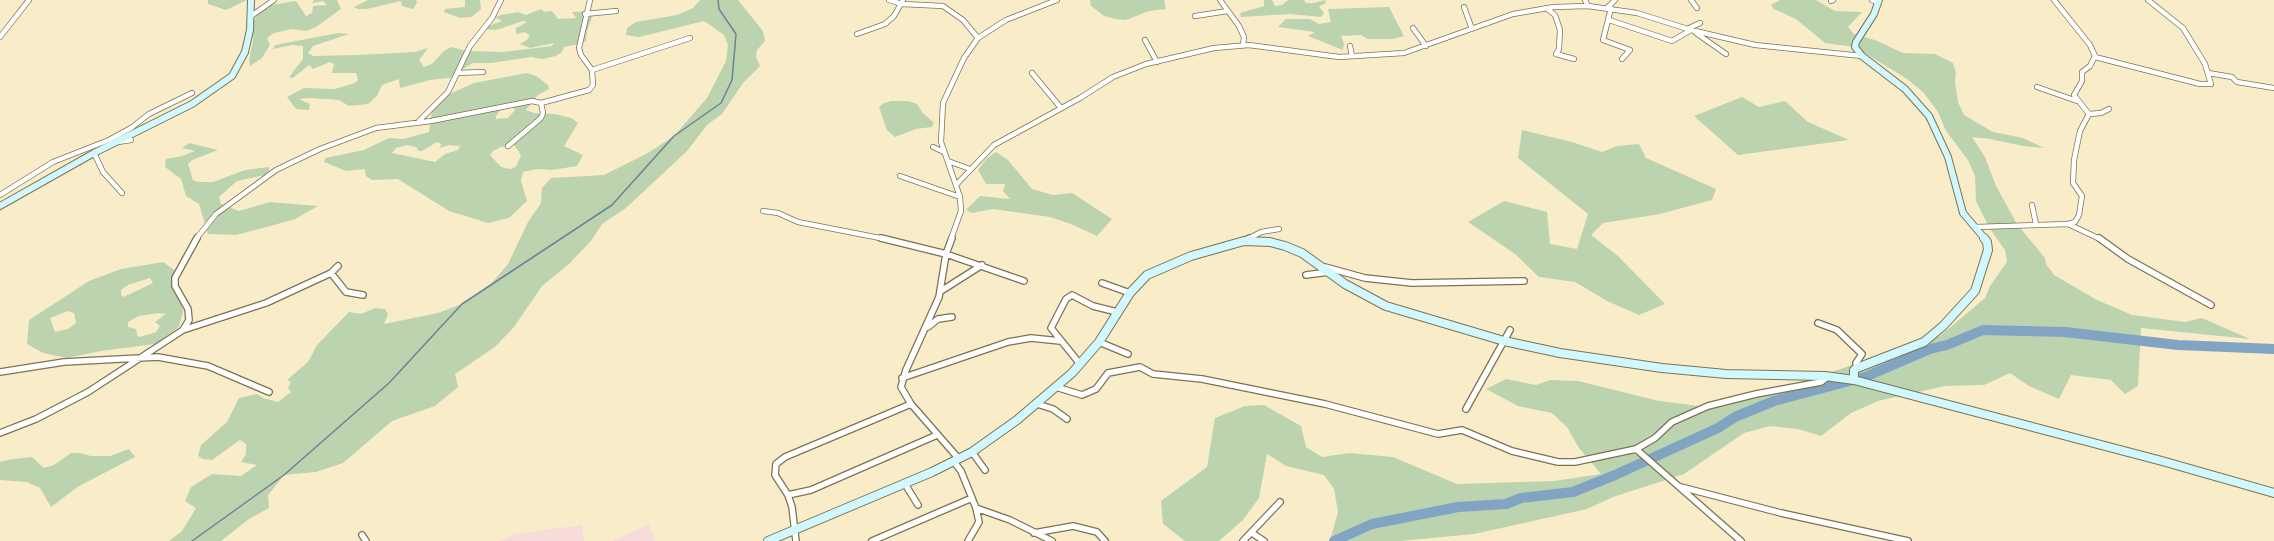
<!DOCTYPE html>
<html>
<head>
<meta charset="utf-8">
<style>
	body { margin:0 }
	canvas { display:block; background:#f9edc9 }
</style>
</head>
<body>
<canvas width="2274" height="541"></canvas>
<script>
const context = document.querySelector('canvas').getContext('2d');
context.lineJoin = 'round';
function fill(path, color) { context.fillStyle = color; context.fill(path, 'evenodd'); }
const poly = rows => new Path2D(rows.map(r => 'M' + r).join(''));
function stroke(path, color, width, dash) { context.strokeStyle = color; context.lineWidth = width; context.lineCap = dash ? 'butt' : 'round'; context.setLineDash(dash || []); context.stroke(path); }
fill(poly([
	[649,524,655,541,613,541],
	[582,525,584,541,499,541,514,534]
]), '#f7dcd9');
fill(poly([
	[208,0,247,0,226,10,208,4],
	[314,0,337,0,341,9,316,27,306,31,292,29,274,33,267,38,270,45,262,58,250,66,249,61,253,40,252,23,260,11,270,5,296,1,306,16,312,13,313,6,327,5,323,1,312,3],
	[368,0,416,0,417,3,413,9,402,6,401,1,367,9,358,9,354,7],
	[465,0,480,0,481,9,472,17,460,18,444,12,445,9,465,7],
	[700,0,738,0,763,31,765,41,757,50,756,57,760,66,743,83,722,114,707,125,687,151,626,208,602,224,591,241,569,264,542,286,514,327,495,347,455,374,458,387,435,406,392,421,343,463,316,472,284,475,268,495,269,508,249,519,221,541,169,541,182,531,196,508,185,501,191,487,212,474,241,476,257,465,241,462,246,454,246,444,240,440,212,460,203,459,198,456,201,445,227,422,239,398,257,394,263,398,278,402,286,396,291,392,288,388,291,382,287,380,308,362,317,345,349,312,361,314,375,308,385,309,388,314,384,324,438,313,462,304,491,284,508,264,528,222,541,203,542,188,551,178,604,175,648,153,674,136,707,98,726,61,728,45,724,35,704,21,639,37,626,35,627,28,636,22,677,15,693,8],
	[1090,0,1166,0,1164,1,1166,9,1149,11,1126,20,1116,19,1104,16,1091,6],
	[1264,0,1272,0,1275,6,1282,5,1288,0,1304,0,1306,3,1313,3,1326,0,1325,4,1319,6,1324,13,1321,17,1290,14,1241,17,1240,13,1264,6],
	[1780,0,1816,0,1835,11,1862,12,1848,27,1854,34,1875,40,1903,53,1935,54,1953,63,1956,73,1955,82,1958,102,1964,115,1993,132,2023,138,2044,148,2023,146,1990,139,1972,137,1985,157,1996,186,2017,224,2045,258,2046,264,2054,275,2097,300,2132,315,2185,322,2202,318,2250,339,2141,328,2138,386,2125,394,2111,380,2071,375,2059,399,2029,386,2010,373,1984,385,1945,386,1878,401,1851,413,1821,436,1798,429,1770,426,1744,433,1684,474,1613,497,1587,509,1474,534,1400,541,1330,541,1338,512,1334,489,1324,475,1286,466,1267,454,1259,498,1243,520,1219,541,1185,541,1163,524,1161,501,1207,467,1215,418,1245,406,1264,405,1301,426,1306,447,1322,457,1349,453,1393,457,1457,484,1554,481,1601,474,1579,448,1567,427,1552,413,1518,406,1486,389,1506,379,1536,385,1550,380,1578,381,1659,401,1699,406,1753,398,1940,336,1985,298,1990,286,2007,262,2005,250,1990,229,1976,201,1975,176,1968,160,1946,131,1938,112,1923,92,1907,79,1855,47,1825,43,1796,19,1774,9,1771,5],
	[1389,7,1404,36,1393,39,1368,39,1361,35,1341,36,1344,44,1343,50,1308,36,1315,32,1278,27,1286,19,1310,19,1319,24,1331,22,1328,9],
	[541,9,544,12,552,11,558,19,576,18,572,12,591,11,592,18,587,31,586,41,579,44,564,47,562,52,556,56,542,59,531,57,491,63,473,63,458,72,456,77,430,80,400,88,399,79,382,85,377,96,368,104,349,106,339,100,311,98,299,99,310,104,309,110,296,109,287,97,304,88,335,89,355,83,358,80,356,73,332,73,334,64,330,62,313,69,309,65,293,78,289,77,303,59,303,46,292,45,273,49,275,45,338,33,349,34,313,46,308,53,313,56,357,55,415,52,428,48,419,60,424,67,432,64,444,51,451,47,467,51,503,52,552,46,554,43,530,48,520,44,527,40,530,36,525,32,516,34,516,28,527,22,523,21,496,30,481,29,502,21,495,17,501,15,518,12,526,15],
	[527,73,536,76,548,85,549,89,538,95,526,110,534,113,555,114,571,118,578,123,564,146,583,155,577,166,552,170,537,169,523,172,521,181,527,201,509,218,488,223,449,211,398,179,372,180,366,176,365,169,346,171,324,162,325,158,364,150,389,138,403,139,429,132,432,110,445,96,474,83],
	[513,107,515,110,508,118,496,119,496,116,501,109],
	[437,142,441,144,440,148,449,145,460,146,458,150,445,154,435,162,392,153,396,148,407,145,416,147,419,151,422,151],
	[514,145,521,155,516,167,510,169,501,167,490,155,493,151,501,147],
	[1742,97,1759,107,1785,101,1808,122,1849,140,1738,155,1694,116],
	[891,101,908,101,917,104,922,112,934,123,932,127,916,129,895,137,887,130,879,107,884,103],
	[1522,130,1572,142,1602,152,1617,146,1639,144,1646,158,1716,189,1712,200,1660,214,1603,223,1591,235,1618,256,1665,304,1639,315,1607,301,1575,282,1539,277,1515,254,1468,222,1504,201,1547,212,1550,244,1577,249,1588,214,1518,158],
	[189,143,218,150,192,160,188,164,193,180,198,182,213,182,245,170,269,167,269,171,265,175,237,181,219,197,221,204,239,211,270,202,318,206,295,219,274,225,236,235,208,234,199,204,186,196,181,179,165,167,166,159,182,156,195,151,182,148],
	[996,152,1008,160,1032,189,1053,195,1072,193,1112,219,1097,236,1071,224,1050,217,993,209,972,213,966,210,980,196,1010,199,1003,191,1005,184,986,184,978,170,986,159],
	[163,262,177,272,178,290,183,311,179,327,155,344,101,351,67,358,43,353,27,344,29,320,89,281,121,269],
	[150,278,153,283,130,294,123,297,121,295,121,290,128,285],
	[68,311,74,313,76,323,68,329,55,332,50,318],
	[158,313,166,314,155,322,160,326,156,332,140,337,137,335,136,329,128,327,128,322,139,316],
	[129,449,135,457,79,486,51,507,40,488,27,482,0,480,0,462,13,459,32,457,44,468,54,465,71,453,80,453,91,456,110,456]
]), '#bcd3b0');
stroke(poly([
	[192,541,284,475,389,383,462,304,612,205,674,136,721,103,732,80,736,34,719,9,718,0]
]), '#6d8395', 1.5);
stroke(poly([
	[1334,541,1372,524,1458,507,1506,504,1521,498,1573,492,1615,475,1718,428,1735,417,1774,401,1865,377,1930,349,1947,345,1983,330,2065,332,2178,345,2274,349]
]), '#82a4c3', 10);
const streetFar1 = poly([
	[590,0,579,48,581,55,592,70],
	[889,0,902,4,943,6,963,20,978,38],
	[1220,0,1239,26,1244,37,1243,45],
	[1585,0,1588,6],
	[1691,0,1697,8],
	[1872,0,1878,2],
	[1831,1,1833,0],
	[1464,7,1472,29],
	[1608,7,1615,0],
	[1546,8,1555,15,1560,30,1559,49,1556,54,1574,59],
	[1611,8,1603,40,1630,50,1622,59],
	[585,14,616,11],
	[251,16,274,0],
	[1195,16,1228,11],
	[1609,20,1672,41,1691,30],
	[1413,28,1426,46],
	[1687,29,1700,23],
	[1696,33,1726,54],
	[857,34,885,24,894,16,903,0],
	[0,37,29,0],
	[1145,40,1157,62],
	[1350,46,1352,56],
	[2095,57,2200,84,2211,84,2205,64,2183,28,2148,0],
	[457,73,483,72],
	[1032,73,1061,108],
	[2208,73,2232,77,2237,82,2274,88],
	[2037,87,2077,101],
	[541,103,589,90,593,85,592,70,690,38],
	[2089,114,2101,113,2109,109],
	[419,121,448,92,470,46,492,18,501,0],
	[118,142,131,140],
	[933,147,944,152],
	[94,153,103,172,122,193],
	[948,161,970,169],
	[900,176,960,197],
	[956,185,994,145,1080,98,1113,77,1146,64,1214,48,1249,45,1339,57,1404,53,1513,14,1554,7,1588,6,1637,13,1691,30,1755,45,1862,56],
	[0,195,53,162,109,140,131,128,149,114,192,93],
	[2032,205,2036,224],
	[763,211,778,213,798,222,885,239],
	[2068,224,2100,239],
	[1976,227,2068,224,2075,222,2079,215,2082,196,2073,183,2074,160,2080,131,2089,114,2074,95,2082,81,2082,72,2090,66,2095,56,2090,45,2054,0],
	[196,239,216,214,276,170,320,149,376,128,431,121,532,101,541,103,543,113,541,118,508,146],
	[951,239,961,211,960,197,941,142,943,103,964,58,978,38,1006,20,1057,0],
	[1248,239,1261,232,1279,229]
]);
const street = poly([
	[881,238,946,254,1024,281],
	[952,238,946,254,939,297,906,370,901,387,911,404,959,459],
	[2099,238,2128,259,2211,305],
	[1245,240,1250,238],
	[1325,267,1365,278,1412,283,1524,281],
	[331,273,346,292,363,295],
	[1306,275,1329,272],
	[1102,283,1130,293],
	[941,291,982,265],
	[1818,323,1837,330,1862,354,1856,363,1857,368],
	[928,327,938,319,952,317],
	[183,330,266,303,331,273,338,266],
	[1099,342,1128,354],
	[1080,364,1051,328,1066,299,1072,295,1093,306,1117,312],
	[0,372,64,362,158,357,208,366,269,392],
	[902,378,1008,342,1031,338,1060,341],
	[1056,387,1082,395,1096,389,1108,373,1140,367,1153,374,1202,379,1325,404,1438,434,1462,430,1512,451,1558,462,1575,462,1636,449,1655,438,1672,422,1708,406,1756,394,1821,382,1825,379,1825,376],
	[1037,404,1053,409,1067,419],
	[1466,409,1510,330],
	[0,433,36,419,88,392,183,330,189,320,188,309,175,286,175,278,197,238],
	[1636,449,1741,541],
	[972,452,985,470],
	[954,462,961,471,976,508,1010,520,1052,541],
	[905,484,918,505],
	[1681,487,1781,513,1908,541],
	[788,495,811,490,937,435],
	[1034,533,1073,526,1097,532,1105,541],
	[1252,533,1264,541],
	[362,535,366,541],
	[796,541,792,507,788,495,775,475,776,464,785,457,911,404],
	[872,541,972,498],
	[968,541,979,522,976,508],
	[1243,541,1280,502]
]);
const secondaryFar1 = poly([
	[1879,0,1874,14,1856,42,1855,47,1862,56,1905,89,1929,116,1948,157,1963,213,1985,239],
	[0,206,94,153,192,104,232,76,245,52,250,30,251,0]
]);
const secondary = poly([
	[1854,380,1854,370,1857,368,1924,342,1943,326,1975,291,1988,250,1987,242,1984,238],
	[768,541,932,472,972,452,1017,420,1072,373,1099,342,1130,293,1147,275,1191,256,1244,241,1270,242,1285,246,1302,253,1345,284,1386,306,1504,341,1560,353,1662,368,1726,374,1825,376,1854,380,2162,461,2274,493]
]);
stroke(streetFar1, '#7d7352', 6);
stroke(street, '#7d7352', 8);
stroke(secondaryFar1, '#7d7352', 8);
stroke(secondary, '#7d7352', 10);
stroke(streetFar1, '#fff', 4.5);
stroke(street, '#fff', 5.5);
stroke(secondaryFar1, '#d0f8fe', 6);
stroke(secondary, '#d0f8fe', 8);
</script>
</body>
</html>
